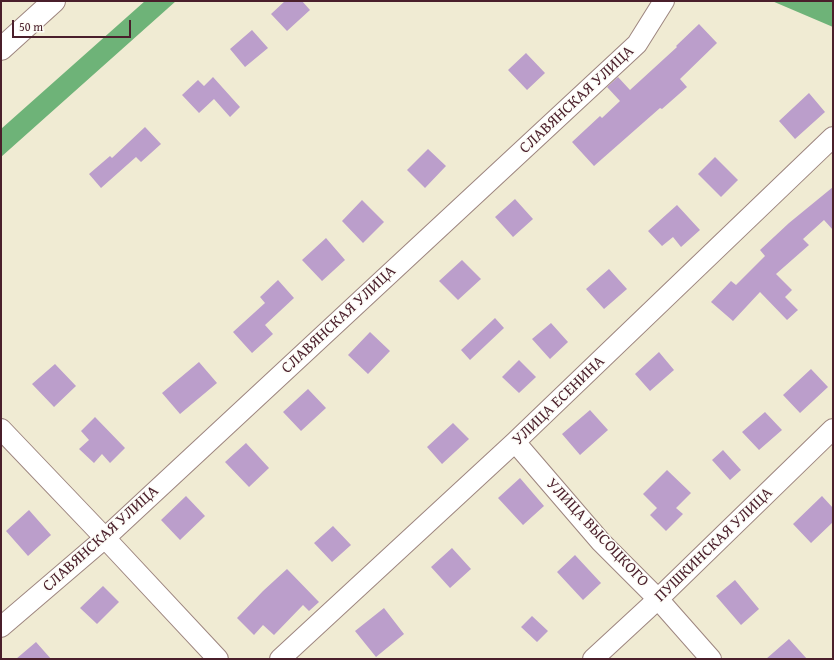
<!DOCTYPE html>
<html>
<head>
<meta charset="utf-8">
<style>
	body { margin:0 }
	#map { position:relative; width:834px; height:660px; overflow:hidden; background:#f0ebd3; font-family:"Gentium Book Plus",serif }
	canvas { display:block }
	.frame { position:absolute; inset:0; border:2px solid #4a1f2b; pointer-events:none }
	.scale { position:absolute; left:12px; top:20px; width:119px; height:18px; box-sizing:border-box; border:2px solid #4a1f2b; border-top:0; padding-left:5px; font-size:12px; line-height:14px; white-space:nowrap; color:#4a1f2b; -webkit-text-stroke:3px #fdfcf7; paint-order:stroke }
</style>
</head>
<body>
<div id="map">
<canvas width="834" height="660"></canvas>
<div class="frame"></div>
<div class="scale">50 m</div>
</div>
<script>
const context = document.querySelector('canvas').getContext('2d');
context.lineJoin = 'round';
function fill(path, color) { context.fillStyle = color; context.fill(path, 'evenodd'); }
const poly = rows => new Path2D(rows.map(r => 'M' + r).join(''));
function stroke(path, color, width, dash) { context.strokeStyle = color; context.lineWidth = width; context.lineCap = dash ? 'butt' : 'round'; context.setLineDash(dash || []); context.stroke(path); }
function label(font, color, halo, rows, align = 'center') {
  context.font = font + ' "Gentium Book Plus",serif'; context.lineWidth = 3; context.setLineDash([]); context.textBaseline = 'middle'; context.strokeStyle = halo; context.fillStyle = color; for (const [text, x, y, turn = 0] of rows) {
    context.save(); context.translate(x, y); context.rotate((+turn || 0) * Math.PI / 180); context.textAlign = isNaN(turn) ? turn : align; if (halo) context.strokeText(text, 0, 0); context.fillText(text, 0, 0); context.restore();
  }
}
fill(poly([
	[145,1,176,1,1,157,1,129],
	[772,1,833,1,833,27]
]), '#6eb378');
fill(poly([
	[285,1,302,1,310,10,287,31,271,14],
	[699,24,717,43,680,79,687,87,662,109,660,108,594,166,572,142,600,116,602,118,620,101,607,87,618,77,630,90,677,47,676,46],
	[252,30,268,48,245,67,230,49],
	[526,53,545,73,527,90,508,70],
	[213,77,240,107,230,117,214,99,199,113,182,95,198,80,204,86],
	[809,93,825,112,795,139,779,121],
	[145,127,161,144,141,162,136,157,101,188,89,174,110,156,112,158],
	[428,149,446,166,425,188,407,170],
	[715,157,738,180,721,197,698,174],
	[833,187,833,230,824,220,803,239,809,245,776,274,792,290,785,297,798,310,787,320,760,292,733,321,711,302,731,281,736,285,765,256,760,250,789,223],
	[515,199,533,219,513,237,495,217],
	[362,200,384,222,363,243,342,221],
	[677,205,700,230,681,247,673,237,662,246,648,231],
	[326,238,345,260,322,281,302,260],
	[462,260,481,279,458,300,439,281],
	[609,269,627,289,604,309,586,289],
	[278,280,294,298,265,325,273,334,252,353,233,332,265,303,260,297],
	[495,318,504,328,470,360,461,350],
	[551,323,568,342,550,359,532,339],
	[370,332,390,351,368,374,348,355],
	[659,352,674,370,650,391,635,374],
	[519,360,536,377,519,393,502,377],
	[199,362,217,383,180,414,162,393],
	[55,364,76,386,54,407,32,384],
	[811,369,828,387,800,413,783,395],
	[308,389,326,408,301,431,283,412],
	[590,410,608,430,580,455,562,434],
	[765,412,782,430,759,450,742,432],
	[95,417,125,448,110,463,102,454,94,463,79,449,89,440,81,431],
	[453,423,469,439,442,464,427,447],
	[246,443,269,468,249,487,225,462],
	[723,450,741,470,730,480,712,460],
	[667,470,691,493,676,508,683,514,666,531,650,515,657,508,643,494],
	[520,478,544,506,523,525,498,498],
	[186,496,205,516,180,540,161,520],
	[822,496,833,508,833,522,811,543,793,524],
	[29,510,51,535,28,556,6,531],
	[333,526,351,545,332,562,314,543],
	[452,548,471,569,450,588,431,567],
	[575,555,601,583,583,600,557,572],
	[287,569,319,602,309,611,303,605,274,635,263,625,254,635,237,618,263,591],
	[735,580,759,609,741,625,716,596],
	[103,586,119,602,97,624,80,608],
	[384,608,404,634,376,657,355,631],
	[532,616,548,631,537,642,521,627],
	[789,639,807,659,766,659],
	[36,642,51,659,16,659]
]), '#bb9ecb');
const minor = poly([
	[1,429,105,538,218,659],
	[515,442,601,542,658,599,711,659],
	[1,627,105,538,637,44,664,1],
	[280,659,515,442,833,137],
	[593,659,658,599,833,429]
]);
const major = poly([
	[1,49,54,1]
]);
stroke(minor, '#9d857f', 22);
stroke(major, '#9d857f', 24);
stroke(minor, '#fff', 20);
stroke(major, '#fff', 22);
label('16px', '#4a1f2b', '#fdfcf7', [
	["СЛАВЯНСКАЯ УЛИЦА",577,100,-43],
	["СЛАВЯНСКАЯ УЛИЦА",339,320,-43],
	["УЛИЦА ЕСЕНИНА",559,401,-44],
	["УЛИЦА ВЫСОЦКОГО",597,533,47],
	["СЛАВЯНСКАЯ УЛИЦА",101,539,-42],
	["ПУШКИНСКАЯ УЛИЦА",714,545,-44]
]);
</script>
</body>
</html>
